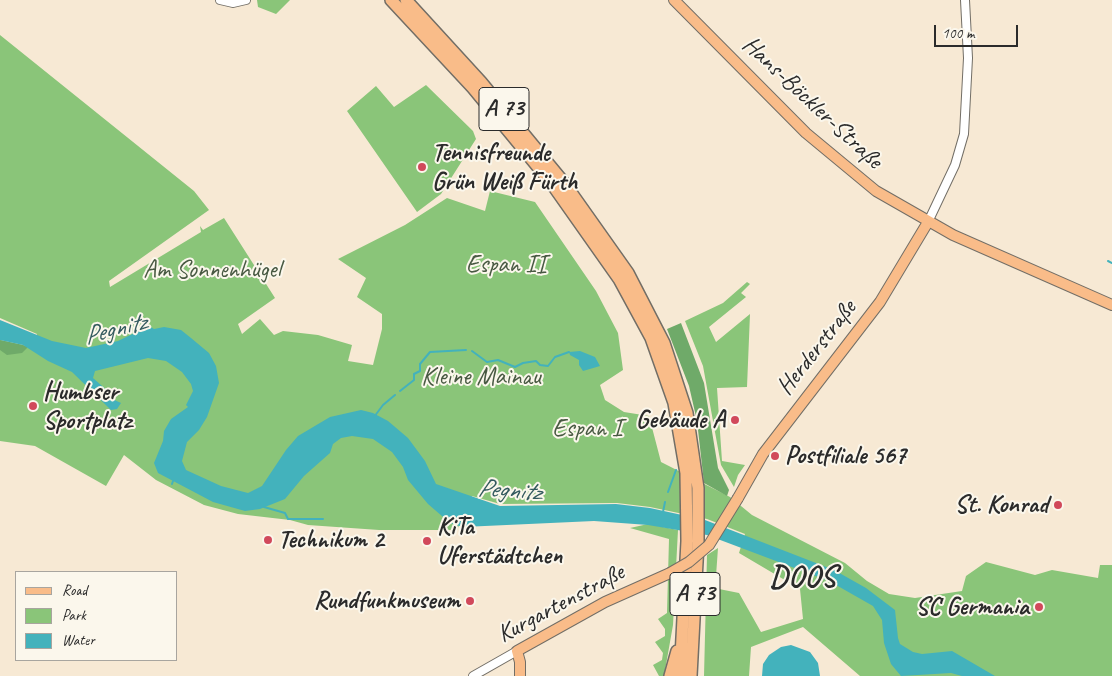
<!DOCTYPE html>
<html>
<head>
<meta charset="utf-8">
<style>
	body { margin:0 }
	#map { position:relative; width:1112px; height:676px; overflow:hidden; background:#f7e9d4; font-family:Caveat,sans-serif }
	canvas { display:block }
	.legend { position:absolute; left:15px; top:571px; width:162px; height:90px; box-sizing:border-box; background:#fbf7ec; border:1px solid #a8a59f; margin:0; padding:6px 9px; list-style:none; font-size:15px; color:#2b2b2b }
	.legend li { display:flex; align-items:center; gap:10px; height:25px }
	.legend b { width:25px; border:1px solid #a8a59f }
	.scale { position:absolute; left:934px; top:25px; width:84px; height:22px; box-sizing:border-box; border:2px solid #2b2b2b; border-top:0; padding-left:6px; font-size:15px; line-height:18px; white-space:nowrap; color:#2b2b2b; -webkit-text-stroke:4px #fbf7ec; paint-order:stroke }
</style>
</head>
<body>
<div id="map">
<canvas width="1112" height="676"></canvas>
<ul class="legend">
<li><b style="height:6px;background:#f9bc89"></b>Road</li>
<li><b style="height:14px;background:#8ac579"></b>Park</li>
<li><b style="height:14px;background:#43b2bc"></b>Water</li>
</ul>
<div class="scale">100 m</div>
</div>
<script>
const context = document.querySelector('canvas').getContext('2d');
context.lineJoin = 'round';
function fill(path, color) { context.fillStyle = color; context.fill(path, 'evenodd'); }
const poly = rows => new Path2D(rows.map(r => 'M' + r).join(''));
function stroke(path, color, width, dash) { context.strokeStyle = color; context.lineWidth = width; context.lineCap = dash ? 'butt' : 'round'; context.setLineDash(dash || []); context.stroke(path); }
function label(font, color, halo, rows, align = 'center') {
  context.font = font + ' Caveat,sans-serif'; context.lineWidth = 4; context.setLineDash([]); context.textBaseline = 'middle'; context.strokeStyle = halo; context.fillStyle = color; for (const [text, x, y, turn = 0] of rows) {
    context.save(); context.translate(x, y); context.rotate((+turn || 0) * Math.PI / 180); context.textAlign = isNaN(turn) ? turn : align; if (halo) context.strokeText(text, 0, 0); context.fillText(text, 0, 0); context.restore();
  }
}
fill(poly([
	[257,0,290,0,276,14,258,7],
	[0,35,194,191,209,210,109,281,110,287,201,232,200,226,203,230,224,218,275,298,238,324,242,334,260,319,274,335,283,331,318,335,352,345,348,361,373,365,382,329,382,314,357,297,366,278,338,259,405,225,447,198,485,211,490,191,535,202,596,291,618,333,623,370,600,385,605,400,624,412,649,416,661,462,730,497,752,515,845,563,867,581,889,594,915,598,962,591,966,576,986,562,1035,575,1052,570,1098,578,1100,565,1112,565,1112,676,860,676,803,627,751,647,749,676,704,676,707,555,718,548,716,576,719,589,739,593,761,632,803,619,800,589,739,553,745,534,707,519,650,507,617,503,500,504,472,496,457,530,379,530,308,525,290,520,238,514,204,505,156,480,124,455,106,486,35,446,0,441,0,340,23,345,33,350,37,334,0,318],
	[426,85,473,131,476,139,441,194,417,212,347,111,376,86,394,107],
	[747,282,750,284,741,293,746,297,709,327,716,342,750,314,747,387,717,388,722,461,745,465,738,475,734,487,721,465,703,366,685,321,723,303],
	[648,524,678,530,673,625,664,676,659,676,653,665,662,660,663,653,655,642,665,636,665,629,658,619,667,613,669,539,630,528]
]), '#8ac579');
fill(poly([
	[681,323,704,383,718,468,729,490,727,496,704,483,697,421,689,386,667,329],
	[0,340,23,345,28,347,22,353,7,355,0,350]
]), '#6faa69');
fill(poly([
	[0,320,52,341,86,348,118,341,149,326,154,329,164,327,181,330,191,338,209,353,216,366,219,383,207,417,199,430,187,442,182,461,186,470,221,486,248,493,262,486,286,450,298,436,330,417,361,410,373,413,388,421,408,438,425,461,436,484,500,506,616,504,650,508,705,520,834,570,866,588,895,610,898,638,900,644,913,652,922,654,952,651,995,676,962,676,951,673,901,676,891,664,884,643,882,620,873,606,829,581,707,535,648,525,594,521,463,527,450,523,428,504,408,480,403,467,392,452,373,439,352,436,341,438,333,444,330,453,304,476,285,499,260,509,245,511,213,502,158,473,154,463,163,441,164,431,171,419,188,407,186,405,193,391,191,384,182,372,166,361,148,358,95,371,93,378,109,392,108,397,121,403,117,409,111,410,72,372,48,361,23,345,0,340],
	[580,351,595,357,600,366,583,371,579,365,579,360,570,355,569,352],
	[791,645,810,652,818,663,820,676,762,676,763,664,769,655,781,647]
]), '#43b2bc');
stroke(poly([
	[1108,261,1112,263],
	[472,351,487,362,498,360,515,367,523,363,536,361,540,365,548,366,555,357,569,352],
	[400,391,414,380,414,374,420,371,420,364,430,352,466,350],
	[374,417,383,405,395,395],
	[172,484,173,481],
	[668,492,676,470],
	[264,507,285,513,288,519,323,519],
	[663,512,665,502]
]), '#43b2bc', 2);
const minor = poly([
	[220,0,233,3,246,0],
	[928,222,955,165,964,134,968,58,965,0],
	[473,676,517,651]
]);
const major = poly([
	[674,0,806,133,876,191,953,235,1112,305],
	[738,498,763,454,880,302,928,222],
	[520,676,520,662,517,651,605,602,670,573]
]);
const highway = poly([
	[391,0,473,88,552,184,619,279,651,338,674,403,686,473,687,541,680,676],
	[406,0,481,82,565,184,628,273,664,343,687,413,698,488,698,543,691,676],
	[670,676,677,651]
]);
stroke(minor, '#726e66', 10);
stroke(major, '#726e66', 12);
stroke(highway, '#726e66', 14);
stroke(minor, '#fff', 8);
stroke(major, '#f9bc89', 10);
stroke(highway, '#f9bc89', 11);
const majorBridge = poly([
	[670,573,689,562,709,545,738,498]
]);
stroke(majorBridge, '#726e66', 12, []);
stroke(majorBridge, '#f9bc89', 10);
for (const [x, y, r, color] of [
	[422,167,5,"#d1495b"],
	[33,406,5,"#d1495b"],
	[735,420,5,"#d1495b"],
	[775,456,5,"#d1495b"],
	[1058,505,5,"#d1495b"],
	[268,540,5,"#d1495b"],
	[427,541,5,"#d1495b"],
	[470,601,5,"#d1495b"],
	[1039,607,5,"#d1495b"]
]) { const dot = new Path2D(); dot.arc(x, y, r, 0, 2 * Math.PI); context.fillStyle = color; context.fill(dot); stroke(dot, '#fbf7ec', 2); }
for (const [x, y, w] of [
	[504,109,50],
	[695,594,50]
]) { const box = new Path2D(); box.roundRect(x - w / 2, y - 21.5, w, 43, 4); context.fillStyle = '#fbf7ec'; context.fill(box); stroke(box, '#2b2b2b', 1); }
label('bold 24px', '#2b2b2b', null, [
	["A 73",504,109],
	["A 73",695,594]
]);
label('25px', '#2b2b2b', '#fbf7ec', [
	["Hans-Böckler-Straße",812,103,43],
	["Herderstraße",817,348,-52],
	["Kurgartenstraße",561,604,-28]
]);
label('bold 25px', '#2b2b2b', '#fbf7ec', [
	["Tennisfreunde",432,153],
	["Grün Weiß Fürth",432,182],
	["Humbser",43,392],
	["Sportplatz",43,421],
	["Gebäude A",725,420,"right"],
	["Postfiliale 567",785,456],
	["St. Konrad",1048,505,"right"],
	["KiTa",437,527],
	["Uferstädtchen",437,556],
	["Technikum 2",278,540],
	["Rundfunkmuseum",460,601,"right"],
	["SC Germania",1029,607,"right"]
], 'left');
label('25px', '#485942', '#fbf7ec', [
	["Espan II",506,265],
	["Am Sonnenhügel",212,270],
	["Kleine Mainau",481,377],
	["Espan I",587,429]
]);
label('italic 26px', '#335a5e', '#fbf7ec', [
	["Pegnitz",115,330,-14],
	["Pegnitz",509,491,4]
]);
context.letterSpacing = '1px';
label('bold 30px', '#2b2b2b', '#fbf7ec', [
	["DOOS",803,578]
]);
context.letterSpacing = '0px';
</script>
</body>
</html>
